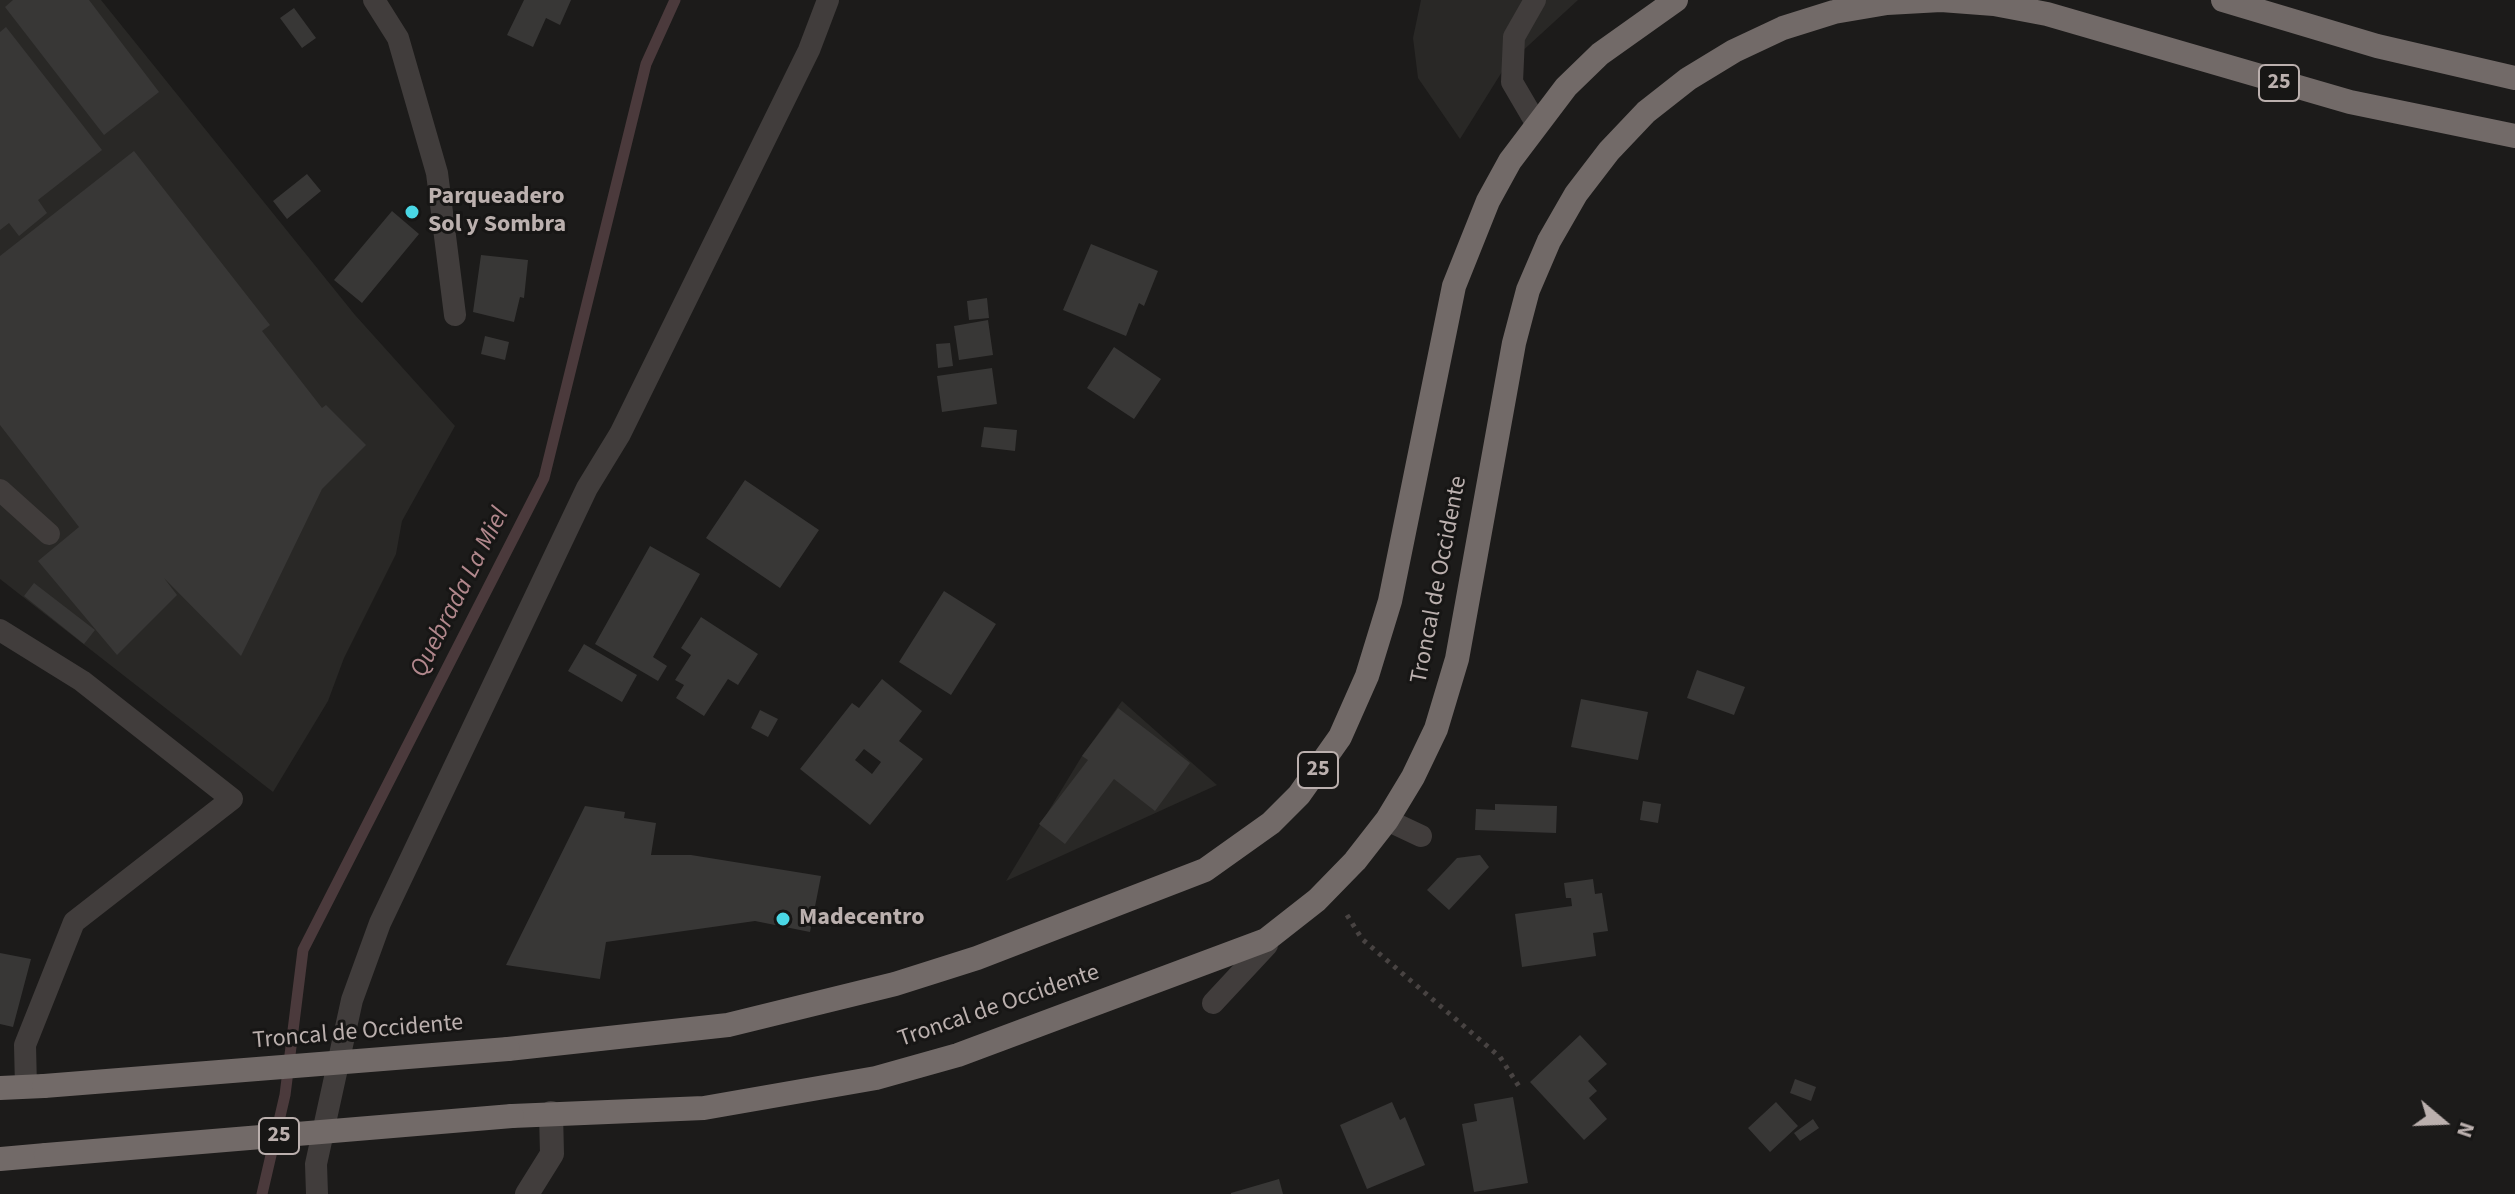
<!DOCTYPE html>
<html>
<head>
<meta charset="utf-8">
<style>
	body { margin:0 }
	#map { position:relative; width:2515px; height:1194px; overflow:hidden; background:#1c1b1a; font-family:"Source Sans 3",sans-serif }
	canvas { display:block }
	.north { position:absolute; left:2403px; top:1082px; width:80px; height:80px; -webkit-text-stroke:6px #171615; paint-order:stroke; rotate:109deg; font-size:22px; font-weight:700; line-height:32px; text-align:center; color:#bbb0ae }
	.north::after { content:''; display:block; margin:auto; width:28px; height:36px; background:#bbb0ae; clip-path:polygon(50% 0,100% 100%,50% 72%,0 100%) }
</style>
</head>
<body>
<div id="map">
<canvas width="2515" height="1194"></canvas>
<div class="north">N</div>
</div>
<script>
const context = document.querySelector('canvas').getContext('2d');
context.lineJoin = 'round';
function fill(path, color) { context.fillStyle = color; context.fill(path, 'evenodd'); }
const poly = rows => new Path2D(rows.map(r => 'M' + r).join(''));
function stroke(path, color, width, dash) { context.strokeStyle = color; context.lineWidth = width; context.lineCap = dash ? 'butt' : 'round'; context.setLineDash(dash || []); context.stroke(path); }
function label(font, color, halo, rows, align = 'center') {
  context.font = font + ' "Source Sans 3",sans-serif'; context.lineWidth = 6; context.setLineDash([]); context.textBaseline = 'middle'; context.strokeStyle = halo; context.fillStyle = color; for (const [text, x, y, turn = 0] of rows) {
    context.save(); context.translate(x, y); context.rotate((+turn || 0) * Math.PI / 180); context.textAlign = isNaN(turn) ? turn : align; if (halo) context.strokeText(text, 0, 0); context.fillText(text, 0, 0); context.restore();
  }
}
fill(poly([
	[0,0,101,0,355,315,455,426,402,521,396,554,344,658,328,701,273,792,0,579],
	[1421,0,1578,0,1505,67,1460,139,1418,78,1413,38],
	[1122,701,1217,785,1006,881,1082,756]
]), '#292826');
stroke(poly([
	[262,1194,285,1095,303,950,544,478,646,64,675,0]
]), '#4b3a3c', 11);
fill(poly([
	[13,0,89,0,159,92,104,135,5,7],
	[524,0,571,0,560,25,546,18,533,47,507,35],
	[294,8,316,38,302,48,280,18],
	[6,27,102,150,38,200,47,213,19,236,9,223,0,230,0,32],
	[134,151,270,325,262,331,322,408,326,405,366,445,322,489,241,656,164,578,177,595,117,655,38,561,79,527,0,425,0,256],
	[307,174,321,191,287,219,273,201],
	[392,211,419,234,362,303,334,280],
	[1091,244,1158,271,1144,306,1139,303,1126,336,1063,310],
	[481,255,528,260,524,298,520,297,514,322,473,312],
	[987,298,989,318,969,320,967,301],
	[988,320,993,355,959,360,954,326],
	[485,336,509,342,505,360,481,354],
	[950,343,953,366,938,368,936,344],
	[1114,347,1161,379,1134,419,1087,388],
	[992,368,997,404,942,412,937,376],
	[984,427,1017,430,1015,451,981,447],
	[745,480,819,530,780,588,706,538],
	[650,546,700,574,653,657,667,666,658,681,595,644],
	[34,583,95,630,84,644,24,596],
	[944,591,996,624,951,695,899,662],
	[701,617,758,654,738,685,728,679,704,716,676,698,684,685,675,680,691,655,681,648],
	[584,644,637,675,622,702,568,671],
	[1697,670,1745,687,1734,715,1687,698],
	[882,679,922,711,899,741,923,759,870,825,800,769,852,703,859,708],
	[864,749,881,762,872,774,855,760],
	[1581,699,1648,712,1638,760,1571,747],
	[1118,708,1190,763,1155,811,1114,779,1065,844,1039,824,1088,760,1082,756],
	[760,710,778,719,768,737,751,728],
	[1643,801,1661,804,1658,823,1640,820],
	[1495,804,1557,806,1556,833,1475,830,1476,809,1495,810],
	[585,806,625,812,624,818,656,823,651,855,691,855,821,876,810,932,755,921,606,942,600,979,506,965],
	[1480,855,1489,867,1449,910,1427,890,1457,858],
	[1593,879,1595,894,1602,893,1608,931,1593,933,1596,956,1522,967,1515,914,1572,906,1571,898,1566,898,1564,883],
	[0,953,31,959,13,1027,0,1024],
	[1580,1035,1607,1064,1588,1081,1597,1091,1589,1098,1607,1119,1584,1140,1530,1082],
	[1795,1079,1816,1087,1811,1101,1790,1093],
	[1513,1097,1528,1183,1474,1192,1462,1124,1477,1121,1474,1104],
	[1392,1102,1400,1120,1405,1117,1425,1165,1367,1189,1340,1125],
	[1776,1102,1798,1126,1770,1152,1748,1128],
	[1813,1119,1819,1128,1800,1141,1794,1133],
	[1279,1179,1283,1194,1231,1194,1231,1193]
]), '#383736');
stroke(poly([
	[1347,915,1362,939,1500,1057,1520,1088]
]), '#484342', 5, [4, 6]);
stroke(poly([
	[374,0,398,38,437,173,455,315],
	[1535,0,1514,37,1512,82,1536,123],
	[0,490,49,534],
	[0,630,82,681,232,799,74,922,25,1045,26,1087],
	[1387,820,1421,836],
	[1213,1003,1267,945,1266,940],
	[317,1194,316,1164,352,1000,380,923,587,488,620,434,809,50,828,0]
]), '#413d3c', 22);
stroke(poly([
	[527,1194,552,1154,551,1113]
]), '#413d3c', 24);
stroke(poly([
	[2223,0,2377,46,2515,78],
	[508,1049,728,1025,895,984,977,958,1205,870,1271,823,1299,795,1340,737,1367,676,1390,601,1454,286,1488,201,1510,161,1566,87,1600,54,1676,0],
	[0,1088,44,1086],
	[512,1116,704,1108,876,1078,958,1055,1266,940,1317,900,1355,861,1387,820,1413,777,1436,729,1457,659,1514,343,1528,290,1549,241,1576,194,1609,151,1646,112,1688,79,1734,51,1783,28,1834,12,1887,3,1941,0,1994,4,2047,14,2350,102,2515,136],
	[0,1159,46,1155]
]), '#726a68', 24);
stroke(poly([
	[44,1086,508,1049],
	[46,1155,512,1116]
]), '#726a68', 24);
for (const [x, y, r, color] of [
	[412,212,8,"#4ad7e5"],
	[783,919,8,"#4ad7e5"]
]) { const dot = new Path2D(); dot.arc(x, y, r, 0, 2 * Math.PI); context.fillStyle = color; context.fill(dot); stroke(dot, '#171615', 3); }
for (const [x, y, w] of [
	[2279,83,40],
	[1318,770,40],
	[279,1136,40]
]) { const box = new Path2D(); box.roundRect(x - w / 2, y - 18, w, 36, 6); context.fillStyle = '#171615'; context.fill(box); stroke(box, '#bbb0ae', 2); }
label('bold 22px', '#bbb0ae', null, [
	["25",2279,83],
	["25",1318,770],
	["25",279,1136]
]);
label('bold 24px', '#bbb0ae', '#171615', [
	["Parqueadero",428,198],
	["Sol y Sombra",428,226],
	["Madecentro",799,919]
], 'left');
label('24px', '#bbb0ae', '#171615', [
	["Troncal de Occidente",1440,580,-79],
	["Troncal de Occidente",999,1007,-19],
	["Troncal de Occidente",358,1033,-5]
]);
label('italic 26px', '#b2888d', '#171615', [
	["Quebrada La Miel",461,593,-63]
]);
</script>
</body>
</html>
